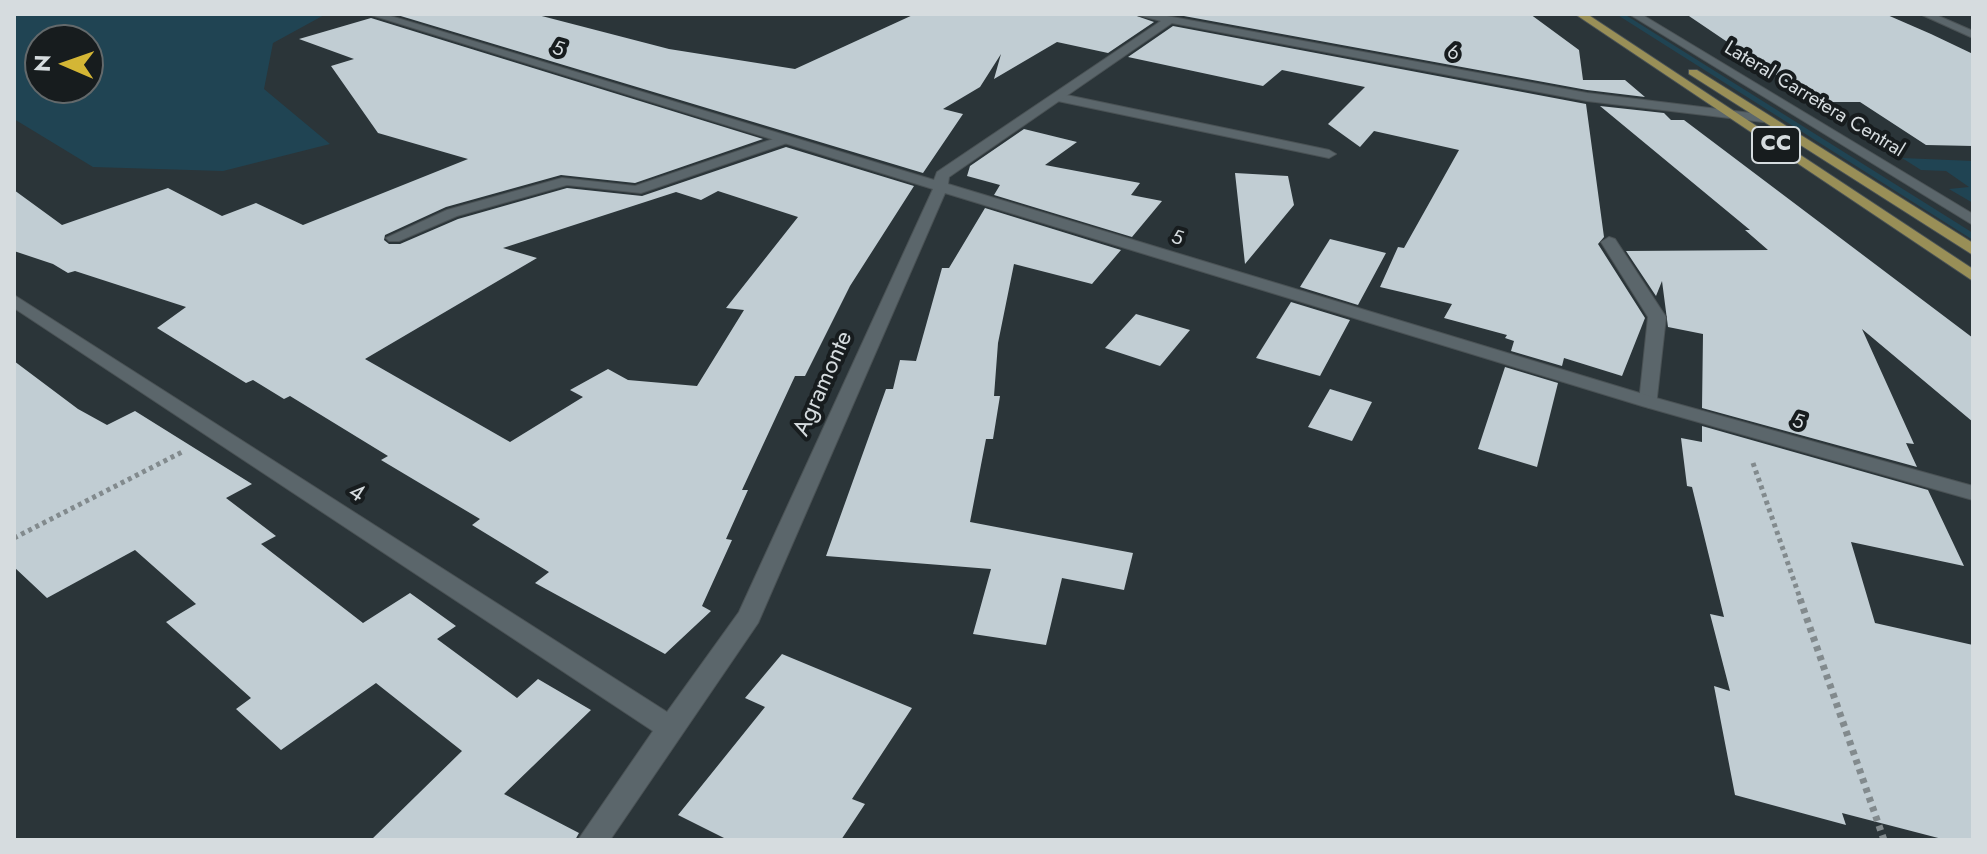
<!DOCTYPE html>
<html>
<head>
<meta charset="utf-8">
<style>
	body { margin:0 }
	#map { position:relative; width:1987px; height:854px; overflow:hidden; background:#2b3539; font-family:Jost,sans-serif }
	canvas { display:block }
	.frame { position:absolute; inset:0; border:16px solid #d6dcdf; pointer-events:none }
	.north { position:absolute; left:24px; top:24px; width:80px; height:80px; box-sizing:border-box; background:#171c1e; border:2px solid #63696b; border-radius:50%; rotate:272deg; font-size:22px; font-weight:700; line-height:32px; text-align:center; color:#d6dcdf }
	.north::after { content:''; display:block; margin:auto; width:28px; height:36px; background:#d4b635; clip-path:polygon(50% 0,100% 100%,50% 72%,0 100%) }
</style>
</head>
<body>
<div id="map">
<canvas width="1987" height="854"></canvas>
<div class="frame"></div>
<div class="north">N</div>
</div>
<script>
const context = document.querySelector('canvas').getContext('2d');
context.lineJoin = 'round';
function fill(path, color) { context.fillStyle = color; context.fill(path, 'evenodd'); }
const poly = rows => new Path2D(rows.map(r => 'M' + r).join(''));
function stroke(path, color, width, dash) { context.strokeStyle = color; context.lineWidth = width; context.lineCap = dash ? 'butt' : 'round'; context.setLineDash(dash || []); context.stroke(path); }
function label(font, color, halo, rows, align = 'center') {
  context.font = font + ' Jost,sans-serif'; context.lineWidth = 8; context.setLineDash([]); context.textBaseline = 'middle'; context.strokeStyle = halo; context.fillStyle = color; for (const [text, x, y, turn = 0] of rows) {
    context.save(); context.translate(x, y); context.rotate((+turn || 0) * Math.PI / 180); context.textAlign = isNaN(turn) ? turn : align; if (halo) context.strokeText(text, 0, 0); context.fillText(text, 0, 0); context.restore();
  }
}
fill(poly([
	[14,14,326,14,273,43,264,89,330,144,223,171,93,167,14,119],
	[40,40,88,40,88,88,40,88],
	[1616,14,1624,14,1973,233,1973,240],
	[1902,158,1973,161,1973,203,1949,189,1969,187,1946,171,1921,170]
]), '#204453');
fill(poly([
	[394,14,534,14,669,49,795,69,915,14,1131,14,1154,22,1108,53,1057,42,994,79,1001,54,980,87,943,109,963,114,923,173],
	[1173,14,1530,14,1579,50,1583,80,1625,80,1645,97,1587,90],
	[1686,14,1885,14,1931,34,1973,54,1973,146,1926,145,1860,102,1816,102],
	[371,18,763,139,635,183,561,175,446,207,385,235,384,240,389,244,400,244,458,219,567,188,642,196,786,147,914,186,850,286,805,376,795,376,742,490,748,490,726,539,732,540,702,606,711,611,665,654,535,583,549,572,472,525,480,519,381,460,388,456,290,396,284,399,253,380,246,383,157,328,186,307,75,271,68,273,53,264,14,251,14,190,62,225,168,188,222,216,256,203,303,225,468,159,378,133,331,66,354,59,299,39],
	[718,191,798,217,726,308,744,310,697,386,628,380,608,369,570,390,583,397,510,442,365,359,537,258,503,248,676,192,701,200],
	[1173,26,1586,104,1604,237,1598,244,1645,318,1622,376,1564,358,1562,366,1511,351,1514,341,1505,338,1507,335,1444,318,1452,304,1380,287,1398,247,1404,248,1459,150,1374,131,1360,147,1328,124,1365,87,1282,70,1263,86,1128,57],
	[1600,106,1664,113,1671,120,1684,120,1973,338,1973,422,1862,329,1914,444,1906,443,1917,467,1702,408,1703,334,1668,327,1662,281,1656,296,1626,251,1768,250,1745,230,1750,230],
	[1024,129,1077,142,1045,165,1140,183,1131,195,1162,201,1132,237,994,195,1000,185,967,176,970,166],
	[1235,173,1288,176,1294,205,1245,264],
	[985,208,1121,250,1092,284,1014,264,998,343,994,396,1000,396,993,439,986,439,970,522,1133,553,1124,590,1062,578,1046,645,973,634,991,569,826,556,886,389,893,389,900,360,916,361,942,268,949,268],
	[1330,239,1386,253,1358,305,1300,287],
	[1291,302,1350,320,1320,376,1256,358],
	[1136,314,1190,330,1160,366,1105,348],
	[14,361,78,409,107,425,135,411,252,484,226,498,276,536,261,544,363,623,410,593,456,626,437,639,517,698,538,679,591,710,504,794,579,833,575,840,371,840,462,751,376,683,281,750,236,709,251,698,166,622,196,604,135,550,47,598,14,567],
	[1505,367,1558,383,1537,467,1478,449],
	[1330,389,1372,402,1352,441,1308,427],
	[1702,426,1928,490,1964,566,1851,542,1875,623,1973,645,1973,840,1946,840,1842,813,1846,825,1735,795,1714,686,1730,691,1710,614,1724,617,1692,487,1687,486,1681,438,1702,442],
	[782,654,912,708,852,799,865,804,841,840,728,840,678,815,765,707,745,698]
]), '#c1cdd3');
const lane = poly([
	[1057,93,1329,150,1336,154,1329,158,1053,100,1051,97,1057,93],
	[782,136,789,140,787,143,641,193,567,185,457,216,399,241,389,241,386,238,447,210,562,178,635,186,782,136],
	[1609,237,1615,239,1666,317,1656,406,1649,408,1639,402,1648,317,1601,242,1609,237]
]);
const street = poly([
	[368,14,384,14,934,180,937,172,1161,21,1134,14,1156,14,1587,93,1767,115,1767,121,1763,122,1587,101,1172,23,949,177,948,184,1656,398,1973,486,1973,500,1642,406,945,193,758,623,610,840,578,840,653,731,14,308,14,295,667,712,739,612,933,189,368,14],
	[1629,14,1641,14,1973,214,1973,225,1629,14],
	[1920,14,1934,14,1973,31,1973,38,1920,14]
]);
const primary = poly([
	[1575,14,1587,14,1973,269,1973,281,1575,14],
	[1689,70,1697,70,1973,243,1973,255,1689,74,1689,70]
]);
stroke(lane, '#4a5255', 2);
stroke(street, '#4a5255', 2);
stroke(primary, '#4a5255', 2);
stroke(poly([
	[1753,463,1801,601],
	[14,538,184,451]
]), '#828a8d', 5, [4, 4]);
stroke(poly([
	[1800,599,1884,840]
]), '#828a8d', 7, [5, 5]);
fill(lane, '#5b666b');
fill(street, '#5b666b');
fill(primary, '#998f57');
label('20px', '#d6dcdf', '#171c1e', [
	["5",558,50,17],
	["6",1453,54,10],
	["Lateral Carretera Central",1814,100,31],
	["5",1177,239,17],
	["5",1798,423,16]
]);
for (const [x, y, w] of [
	[1776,145,48]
]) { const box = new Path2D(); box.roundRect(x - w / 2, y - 18, w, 36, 6); context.fillStyle = '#171c1e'; context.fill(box); stroke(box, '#d6dcdf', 2); }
label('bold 22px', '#d6dcdf', null, [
	["CC",1776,145]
]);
label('24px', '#d6dcdf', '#171c1e', [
	["Agramonte",824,384,-66],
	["4",356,494,33]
]);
</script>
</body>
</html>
